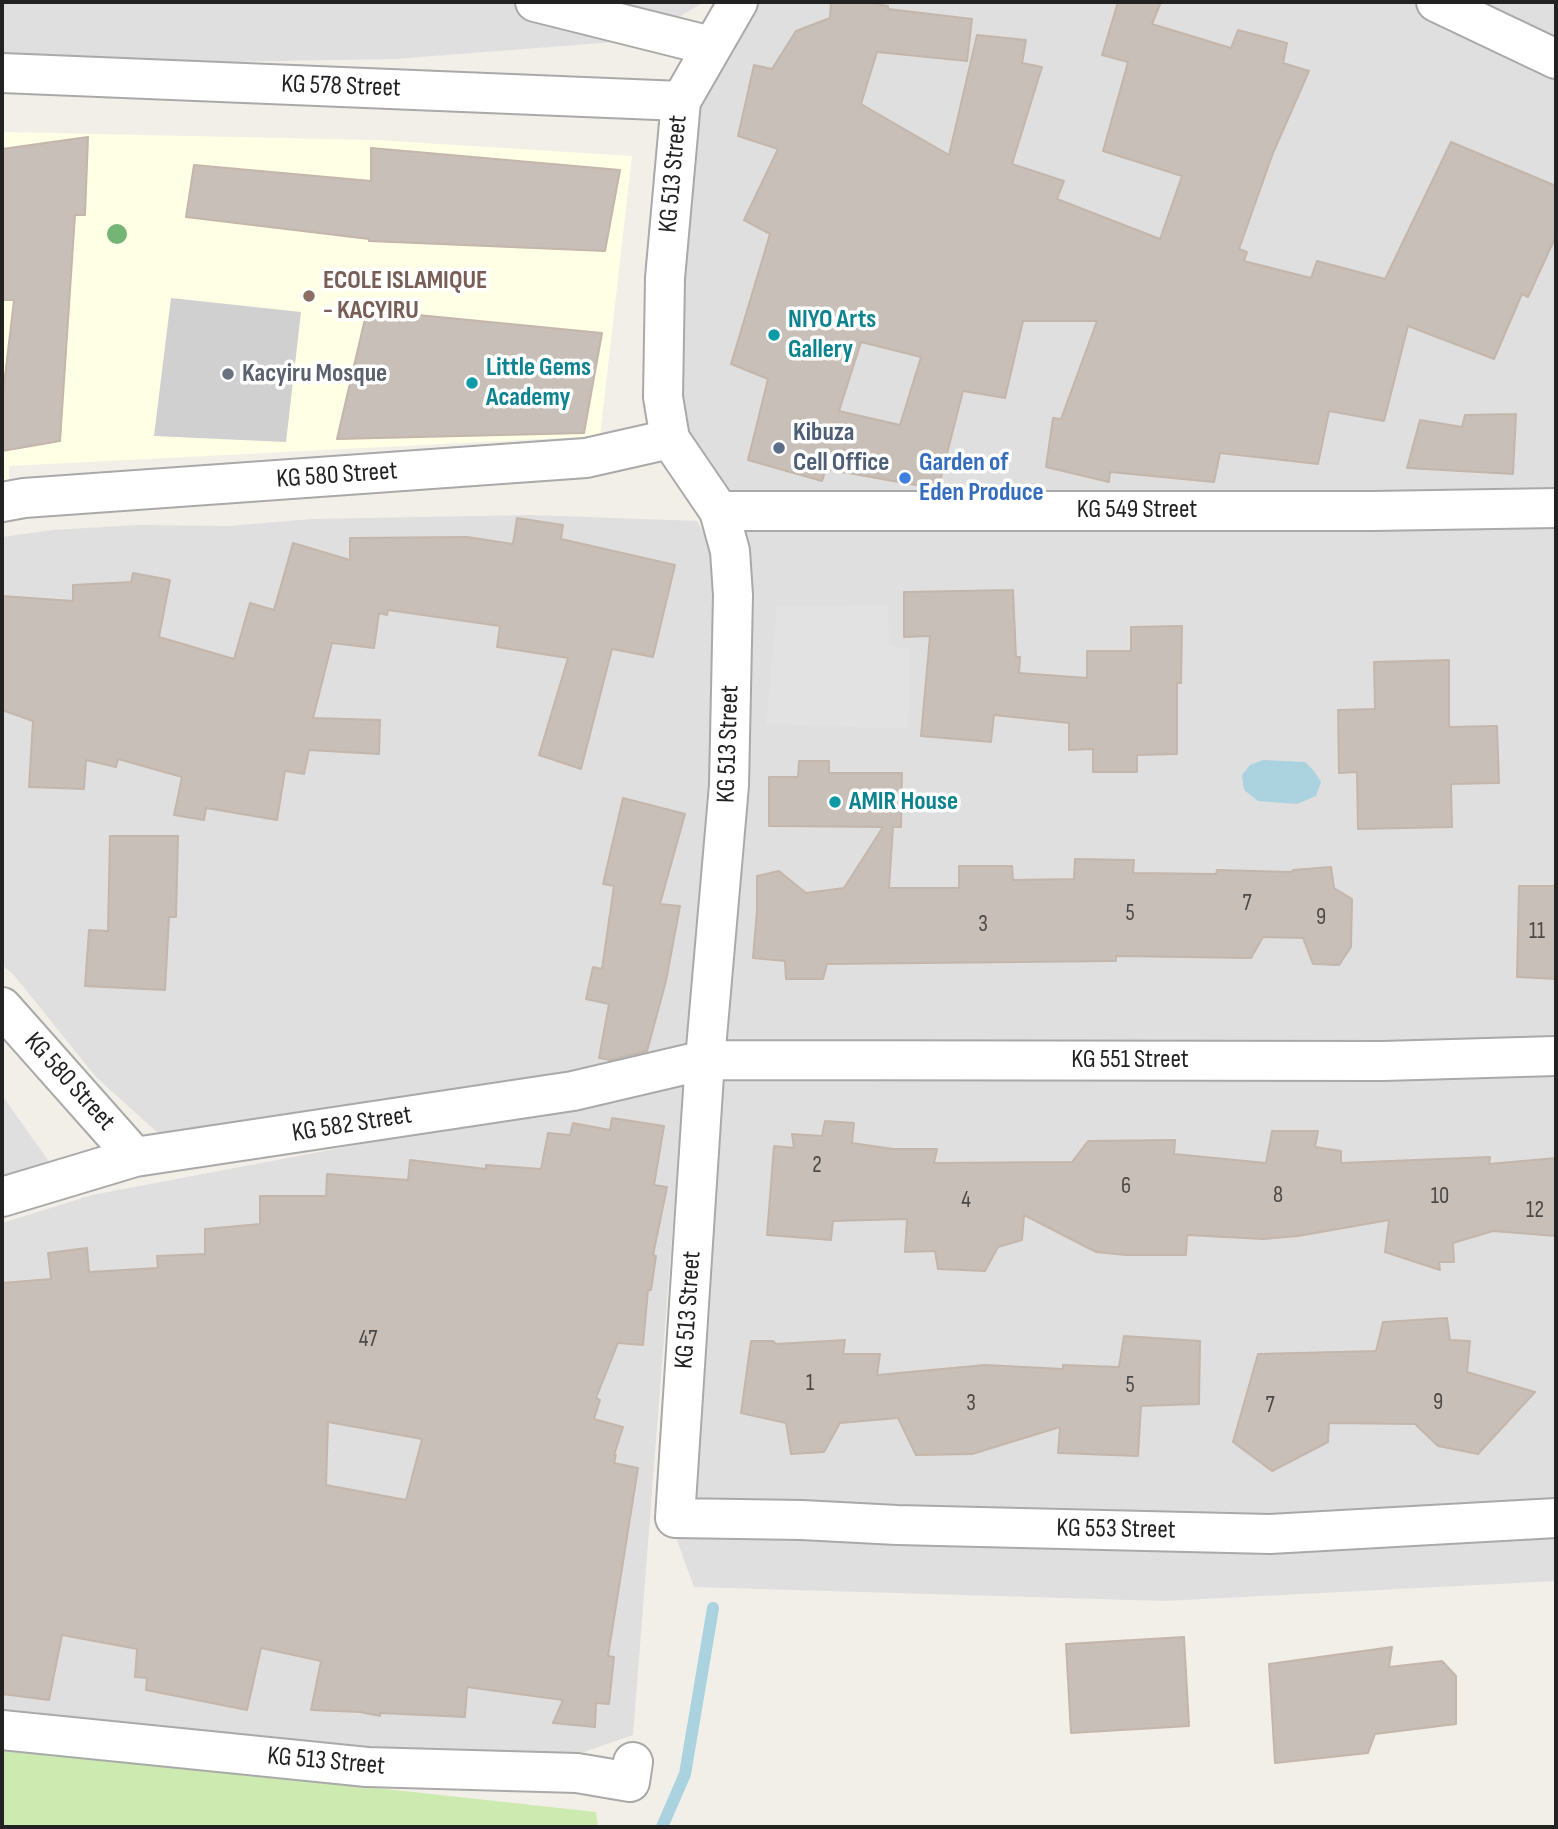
<!DOCTYPE html>
<html>
<head>
<meta charset="utf-8">
<style>
	body { margin:0 }
	#map { position:relative; width:1558px; height:1829px; overflow:hidden; background:#f2efe9; font-family:"Sofia Sans Condensed",sans-serif }
	canvas { display:block }
	.frame { position:absolute; inset:0; border:4px solid #222; pointer-events:none }
</style>
</head>
<body>
<div id="map">
<canvas width="1558" height="1829"></canvas>
<div class="frame"></div>
</div>
<script>
const context = document.querySelector('canvas').getContext('2d');
context.lineJoin = 'round';
function fill(path, color) { context.fillStyle = color; context.fill(path, 'evenodd'); }
const poly = rows => new Path2D(rows.map(r => 'M' + r).join(''));
function stroke(path, color, width, dash) { context.strokeStyle = color; context.lineWidth = width; context.lineCap = dash ? 'butt' : 'round'; context.setLineDash(dash || []); context.stroke(path); }
function label(font, color, halo, rows, align = 'center') {
  context.font = font + ' "Sofia Sans Condensed",sans-serif'; context.lineWidth = 7; context.setLineDash([]); context.textBaseline = 'middle'; context.strokeStyle = halo; context.fillStyle = color; for (const [text, x, y, turn = 0] of rows) {
    context.save(); context.translate(x, y); context.rotate((+turn || 0) * Math.PI / 180); context.textAlign = isNaN(turn) ? turn : align; if (halo) context.strokeText(text, 0, 0); context.fillText(text, 0, 0); context.restore();
  }
}
fill(poly([
	[2,2,704,2,641,40,395,59,2,66],
	[739,2,1556,2,1556,1581,1165,1601,694,1587,666,1510,687,1056,169,1143,96,1077,13,974,2,965,2,537,53,530,137,525,229,526,311,519,532,515,697,521,722,566,727,561,660,438,682,109],
	[684,1083,633,1735,564,1759,380,1749,2,1709,2,1223,92,1195],
	[2,1095,64,1183,2,1203]
]), '#e0dfdf');
fill(poly([
	[2,132,375,140,632,156,600,436,9,466,9,483,2,484]
]), '#ffffe5');
fill(poly([
	[171,298,301,312,286,442,154,436]
]), '#d0d0d0');
fill(poly([
	[2,1747,596,1812,598,1827,2,1827]
]), '#cdebb0');
fill(poly([
	[888,605,889,646,911,649,908,729,766,724,777,606]
]), '#e2e2e2');
fill(poly([
	[1263,760,1305,762,1314,771,1321,782,1316,796,1297,804,1258,801,1244,790,1242,775,1250,765]
]), '#aad3df');
stroke(poly([
	[662,1827,685,1774,713,1608]
]), '#aad3df', 12);
const building = poly([
	[831,2,863,2,888,6,888,9,972,19,967,61,877,52,861,104,949,155,977,35,1026,40,1022,63,1042,67,1012,164,1064,181,1057,199,1160,239,1182,176,1103,151,1128,62,1102,55,1118,2,1161,2,1152,24,1231,48,1238,30,1287,43,1283,63,1309,71,1273,153,1239,249,1247,252,1244,261,1311,278,1317,261,1385,279,1451,142,1556,186,1556,236,1528,297,1522,294,1494,359,1408,326,1384,421,1329,411,1318,464,1220,453,1214,482,1110,472,1109,482,1046,467,1053,418,1061,419,1097,321,1023,321,1005,398,963,391,938,489,826,469,822,481,748,460,768,379,731,364,770,234,744,220,778,149,738,136,754,65,772,69,796,31,830,18,831,2],
	[861,342,921,357,900,425,839,411,861,342],
	[88,137,85,215,75,215,60,441,2,451,2,402,14,300,2,300,2,149,88,137],
	[371,148,620,170,605,251,369,241,369,239,186,217,194,165,371,181,371,148],
	[367,310,602,333,584,433,337,439,367,310],
	[1516,414,1513,474,1407,468,1420,420,1462,427,1465,415,1516,414],
	[517,518,563,525,561,539,675,565,653,657,612,649,581,769,539,755,568,658,497,647,500,626,388,610,387,615,379,613,374,648,332,643,313,718,380,720,379,754,309,750,304,774,285,771,277,820,206,808,204,820,174,815,182,777,118,759,116,767,86,760,84,789,29,787,33,721,2,710,2,596,73,601,73,585,131,582,133,573,170,580,159,637,234,659,250,603,274,610,293,543,350,560,350,538,467,537,513,544,517,518],
	[1013,590,1016,657,1020,657,1019,673,1087,678,1087,651,1131,651,1131,627,1182,626,1181,683,1177,683,1177,754,1137,755,1137,772,1093,772,1093,749,1069,750,1069,723,994,715,991,742,921,736,930,636,904,637,904,592,1013,590],
	[1449,660,1449,727,1497,726,1499,783,1451,784,1452,827,1358,829,1357,772,1339,773,1338,710,1375,709,1374,662,1449,660],
	[799,761,829,761,829,773,902,773,901,827,893,827,889,888,959,888,959,866,1012,866,1013,880,1074,879,1075,859,1134,860,1133,873,1216,874,1217,870,1292,872,1293,870,1331,867,1334,888,1352,899,1351,947,1339,965,1313,964,1303,938,1263,937,1251,958,1116,956,1116,961,827,964,823,979,786,979,785,961,753,958,757,910,757,876,779,871,806,893,844,888,883,827,769,826,769,777,798,777,799,761],
	[623,798,685,814,660,904,680,906,666,981,647,1051,610,1060,599,1058,609,1004,586,999,593,967,602,969,614,886,603,884,623,798],
	[110,836,178,836,176,917,169,917,165,990,85,986,89,930,108,931,110,836],
	[1519,886,1556,886,1556,979,1517,977,1519,886],
	[612,1118,664,1126,654,1185,667,1187,653,1255,656,1256,651,1290,648,1290,643,1345,618,1343,596,1398,600,1400,594,1419,623,1427,614,1455,616,1455,614,1463,638,1468,608,1656,614,1657,609,1704,596,1703,595,1727,553,1723,563,1700,467,1687,465,1717,380,1713,380,1716,360,1712,311,1710,321,1661,261,1648,247,1710,146,1690,147,1678,135,1677,137,1649,62,1635,49,1700,2,1694,2,1283,51,1279,48,1253,87,1248,89,1272,158,1268,157,1256,205,1254,205,1229,260,1224,260,1196,326,1196,327,1174,408,1180,410,1160,486,1169,486,1165,541,1169,548,1133,570,1135,573,1123,610,1130,612,1118],
	[328,1422,422,1439,406,1500,326,1485,328,1422],
	[825,1121,854,1123,852,1143,893,1149,937,1149,934,1163,1072,1162,1088,1141,1175,1140,1174,1154,1266,1163,1272,1131,1318,1131,1315,1147,1341,1151,1341,1163,1490,1157,1489,1164,1556,1158,1556,1236,1493,1231,1453,1243,1454,1262,1439,1262,1440,1270,1385,1252,1389,1220,1298,1236,1263,1239,1187,1235,1186,1255,1126,1255,1096,1252,1024,1215,1022,1240,998,1247,985,1271,938,1269,935,1251,905,1252,907,1219,833,1221,831,1240,767,1235,774,1146,794,1148,792,1134,822,1136,825,1121],
	[1447,1318,1450,1340,1470,1341,1467,1372,1535,1392,1478,1454,1438,1446,1415,1424,1329,1423,1328,1442,1272,1471,1233,1442,1258,1354,1376,1351,1383,1322,1447,1318],
	[1124,1336,1200,1341,1199,1404,1141,1406,1138,1456,1058,1453,1060,1427,972,1454,916,1455,898,1418,840,1423,824,1452,791,1454,786,1423,741,1413,751,1341,773,1341,776,1344,845,1340,843,1354,880,1354,877,1375,985,1365,1063,1369,1063,1365,1119,1367,1124,1336],
	[1184,1637,1189,1726,1071,1733,1066,1644,1184,1637],
	[1392,1647,1389,1667,1442,1661,1456,1676,1456,1724,1375,1734,1368,1753,1275,1763,1269,1664,1392,1647]
]);
fill(building, '#c7bfb8');
stroke(building, '#c4b6ab', 2);
const minor = poly([
	[535,2,711,46],
	[738,2,681,101,665,278,663,397,670,439,719,511,730,551,733,595,729,785,705,1060,675,1518,802,1520,897,1525,1270,1534,1556,1518],
	[1436,2,1556,59],
	[2,73,681,101],
	[2,502,24,498,586,458,670,439],
	[719,511,1373,511,1556,508],
	[2,1007,135,1157],
	[2,1197,135,1157,573,1091,705,1060,1383,1061,1556,1056],
	[2,1730,367,1767,577,1773,630,1782,633,1762]
]);
stroke(minor, '#a9a9a9', 42);
stroke(minor, '#fff', 38);
context.fillStyle = '#74b475';
for (const [x, y] of [
	[117,234]
]) { context.beginPath(); context.arc(x, y, 10, 0, 2 * Math.PI); context.fill(); }
for (const [x, y, r, color] of [
	[309,296,7,"#8d6e63"],
	[774,335,7,"#0f9aa8"],
	[228,374,7,"#6b7280"],
	[472,383,7,"#0f9aa8"],
	[779,448,7,"#5c6f8a"],
	[905,478,7,"#3f7fe0"],
	[835,802,7,"#0f9aa8"]
]) { const dot = new Path2D(); dot.arc(x, y, r, 0, 2 * Math.PI); context.fillStyle = color; context.fill(dot); stroke(dot, '#fff', 2.5); }
label('23px', '#4b4948', null, [
	["7",1247,904],
	["5",1130,914],
	["9",1321,918],
	["3",983,925],
	["11",1537,932],
	["2",817,1166],
	["6",1126,1187],
	["8",1278,1196],
	["10",1440,1197],
	["4",966,1201],
	["12",1535,1211],
	["47",368,1340],
	["1",810,1384],
	["5",1130,1386],
	["9",1438,1403],
	["3",971,1404],
	["7",1270,1406]
]);
label('26px', '#222', '#fff', [
	["KG 578 Street",341,87,2],
	["KG 513 Street",674,174,-85],
	["KG 580 Street",337,476,-4],
	["KG 549 Street",1137,510],
	["KG 513 Street",729,744,-88],
	["KG 551 Street",1130,1060],
	["KG 580 Street",69,1082,48],
	["KG 582 Street",352,1125,-9],
	["KG 513 Street",689,1310,-86],
	["KG 553 Street",1116,1530,1],
	["KG 513 Street",326,1762,5]
]);
label('bold 26px', '#785e54', '#fff', [
	["ECOLE ISLAMIQUE",323,281],
	["- KACYIRU",323,311]
], 'left');
label('bold 26px', '#0d838f', '#fff', [
	["NIYO Arts",788,320],
	["Gallery",788,350],
	["Little Gems",486,368],
	["Academy",486,398],
	["AMIR House",849,802]
], 'left');
label('bold 26px', '#5b616d', '#fff', [
	["Kacyiru Mosque",242,374]
], 'left');
label('bold 26px', '#4e5e75', '#fff', [
	["Kibuza",793,433],
	["Cell Office",793,463]
], 'left');
label('bold 26px', '#366cbe', '#fff', [
	["Garden of",919,463],
	["Eden Produce",919,493]
], 'left');
</script>
</body>
</html>
